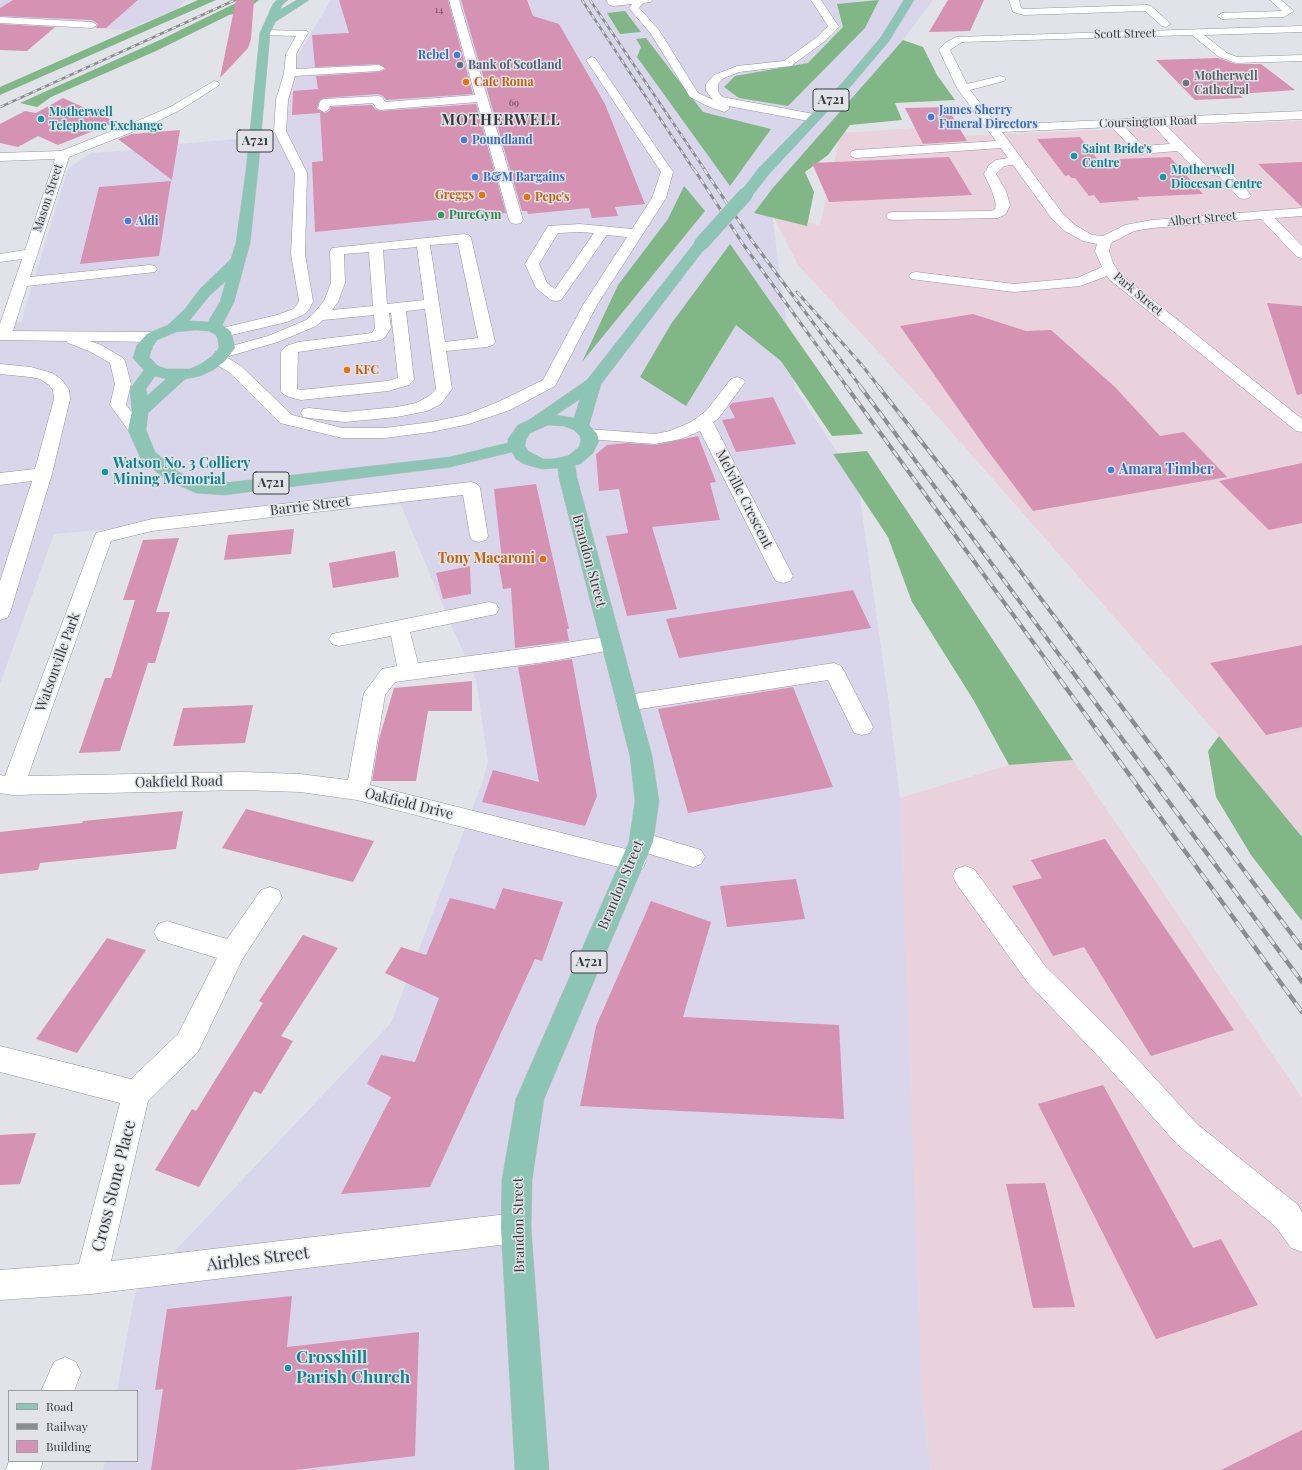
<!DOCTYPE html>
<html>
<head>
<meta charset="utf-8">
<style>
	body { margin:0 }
	#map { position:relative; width:1302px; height:1470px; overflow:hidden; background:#e1e3e8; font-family:"Playfair Display",serif }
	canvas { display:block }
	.legend { position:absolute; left:8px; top:1390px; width:130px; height:72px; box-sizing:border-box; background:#e1e3e8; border:1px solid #9fa0a4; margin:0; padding:5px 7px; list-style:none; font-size:12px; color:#3b3b3e }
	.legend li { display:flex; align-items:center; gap:8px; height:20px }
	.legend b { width:20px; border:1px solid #9fa0a4 }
</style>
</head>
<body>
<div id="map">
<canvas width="1302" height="1470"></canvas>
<ul class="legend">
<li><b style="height:5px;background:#8cc5b3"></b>Road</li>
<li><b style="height:5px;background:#8c8d91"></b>Railway</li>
<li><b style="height:11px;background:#d692b2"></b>Building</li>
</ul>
</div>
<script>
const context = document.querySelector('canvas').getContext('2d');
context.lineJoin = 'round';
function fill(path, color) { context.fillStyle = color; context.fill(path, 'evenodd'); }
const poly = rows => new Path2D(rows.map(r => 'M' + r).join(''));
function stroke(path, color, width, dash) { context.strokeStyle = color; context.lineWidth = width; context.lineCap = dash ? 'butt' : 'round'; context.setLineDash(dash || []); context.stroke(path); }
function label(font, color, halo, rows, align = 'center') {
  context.font = font + ' "Playfair Display",serif'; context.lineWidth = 3; context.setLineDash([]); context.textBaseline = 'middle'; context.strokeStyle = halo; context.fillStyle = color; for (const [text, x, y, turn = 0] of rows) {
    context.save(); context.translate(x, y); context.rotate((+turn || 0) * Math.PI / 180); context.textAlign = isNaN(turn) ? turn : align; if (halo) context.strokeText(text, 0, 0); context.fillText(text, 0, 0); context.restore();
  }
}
fill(poly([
	[1,0,186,0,177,9,126,30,0,22,0,1],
	[331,0,933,0,772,214,795,388,858,484,888,697,920,967,922,1397,931,1470,103,1470,105,1461,137,1461,137,1391,117,1391,135,1293,391,1023,482,783,488,762,476,680,452,627,401,505,54,534,0,684,0,324,21,322,68,169,91,153,166,148,167,145,282,135,287,73]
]), '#d9d6ec');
fill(poly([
	[1302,121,1302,837,1219,736,940,419,798,265,772,214,820,225,841,133,930,127,939,137],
	[1073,760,1302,1098,1302,1470,931,1470,922,1397,900,798,1009,765]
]), '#ead2dc');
fill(poly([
	[198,0,216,0,0,95,0,87],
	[242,0,259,0,245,11,229,15,156,51,51,97,37,107,20,103,162,39],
	[879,0,865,28,788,106,739,98,724,87,735,76,808,63,843,27,837,4],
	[625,11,641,32,620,34,607,13],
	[646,38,703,112,771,129,730,186,637,57,641,47,636,39],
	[903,40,923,47,937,75,955,100,895,103,902,120,850,125,828,155,805,172,814,192,807,226,754,213,772,189],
	[684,186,705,211,582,362,618,285,668,219],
	[730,244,863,434,832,436,781,361,736,325,686,406,640,377,671,324],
	[867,451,1073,760,1009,765,974,701,912,602,888,537,833,454],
	[1219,736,1302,837,1302,921,1251,855,1216,797,1208,751]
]), '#81b786');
fill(poly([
	[13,0,138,0,106,28,96,28,98,24,92,20,0,16,0,8],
	[236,0,254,0,251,39,248,48,220,78],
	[339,0,448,0,473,94,386,100,383,96,378,94,324,98,319,101,317,109,325,113,329,111,331,107,372,105,375,109,380,111,476,104,506,213,315,232,312,162,323,161,320,113,292,115,293,91,318,89,316,76,379,72,386,69,379,64,315,67,312,35,349,33],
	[461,0,527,0,533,16,559,24,605,104,645,204,615,207,618,216,592,218,589,208,528,214,527,211,522,211],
	[948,0,984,0,970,31,929,32],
	[0,24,55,27,27,51,0,50],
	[1218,58,1236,64,1261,64,1295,90,1238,94,1243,98,1195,100,1156,60],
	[63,98,116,122,58,145,38,136,18,147,0,143,0,124,25,111,36,113],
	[947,107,967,141,923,144,905,108],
	[180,130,172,180,118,139,132,134],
	[1080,137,1098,160,1170,157,1203,194,1137,197,1139,200,1100,203,1094,195,1089,196,1075,178,1071,178,1069,175,1065,176,1037,139],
	[949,157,972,195,829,202,812,163],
	[1302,162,1302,207,1258,164],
	[171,181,159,256,80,264,99,187],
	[1267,303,1302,306,1302,394,1297,395],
	[973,314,1026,331,1051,330,1115,387,1160,436,1184,432,1227,477,1033,511,985,447,900,326],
	[773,397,796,444,736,452,722,420,735,418,729,406,732,403],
	[698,436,716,482,710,483,720,520,652,527,677,609,627,616,606,536,628,533,619,489,599,491,596,454,607,445,627,443,655,445],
	[1302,463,1302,523,1269,530,1219,481],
	[536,484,569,629,567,629,569,641,515,648,511,588,503,589,498,561,502,560,494,489],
	[294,529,291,554,224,560,228,535],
	[179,538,156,612,170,612,155,663,148,663,120,751,79,753,105,678,111,678,135,600,123,600,143,540],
	[395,551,399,577,333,588,329,563],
	[470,566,471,594,443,599,436,573],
	[853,590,871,628,679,658,666,619],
	[1302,645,1302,727,1266,735,1210,663],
	[572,659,597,796,585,826,482,802,493,770,539,782,518,667],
	[472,681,472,711,428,711,416,781,372,781,379,739,394,688],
	[793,687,833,787,688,813,658,709],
	[253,705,245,743,173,746,183,708],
	[246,809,374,841,353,882,222,848],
	[183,811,176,849,40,863,38,870,0,874,0,832,82,823,83,821],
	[1105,839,1234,1030,1151,1056,1084,947,1053,956,1012,886,1042,878,1031,860],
	[796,879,805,919,727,927,720,886],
	[503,888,563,902,542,961,535,959,430,1187,341,1194,391,1097,367,1084,381,1055,415,1062,439,998,385,973,401,947,426,955,450,898,495,909],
	[651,901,711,922,683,1017,839,1025,844,1119,580,1106,596,1026],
	[303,935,338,948,281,1036,293,1041,261,1094,254,1091,199,1187,155,1170,192,1109,196,1111,263,1003,259,1001],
	[107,938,146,950,77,1053,36,1039],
	[1103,1085,1193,1248,1221,1239,1258,1305,1156,1339,1038,1104],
	[36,1133,20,1184,0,1185,0,1135],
	[1045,1183,1075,1307,1033,1308,1006,1184],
	[292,1296,287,1347,419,1332,415,1456,295,1470,151,1470,163,1389,155,1390,167,1309],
	[1302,1430,1302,1470,1221,1470]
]), '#d692b2');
const minor = poly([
	[449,0,459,0,523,220,521,223,516,224,511,223,509,220,477,102,380,110,376,108,373,103,330,106,328,110,324,112,320,110,318,108,320,101,324,99,378,96,382,97,385,102,475,95,449,0],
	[606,0,652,0,651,2,643,3,639,8,659,30,698,93,713,100,706,91,706,84,714,75,737,66,784,61,817,37,828,26,811,0,821,0,839,27,825,41,791,66,739,72,722,79,718,84,718,91,722,97,814,114,818,115,820,118,818,121,814,122,728,106,730,108,728,110,724,112,707,106,690,97,651,34,629,8,632,4,613,6,609,5,606,0],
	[1009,0,1019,0,1021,8,1024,9,1147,5,1151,6,1171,24,1166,27,1162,26,1145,11,1024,15,1013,12,1009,0],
	[1270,0,1281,0,1294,11,1284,17,1222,19,1217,16,1222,13,1282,11,1270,0],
	[0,17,92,22,97,25,92,28,0,23,0,17],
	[1302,26,1302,32,1204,35,1227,53,1237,57,1302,55,1302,61,1236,63,1219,57,1192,35,962,42,950,50,967,84,1000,76,1004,77,1006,79,1004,81,970,90,997,125,1302,111,1302,119,1166,125,1208,167,1228,170,1251,195,1249,198,1244,199,1239,198,1219,176,1199,173,1177,151,1140,154,1136,153,1112,127,1002,132,1063,214,1075,225,1092,235,1103,236,1125,225,1152,220,1302,208,1302,216,1275,218,1302,246,1302,258,1297,257,1261,219,1152,228,1134,231,1111,243,1109,251,1113,263,1120,274,1302,419,1302,432,1296,431,1110,280,1107,276,1080,286,1014,292,911,279,909,276,911,273,916,272,1014,284,1077,278,1102,267,1095,251,1097,244,1083,241,1065,231,1053,220,1013,165,1004,166,996,174,1006,191,1010,205,1006,214,998,218,893,220,888,219,886,216,888,213,893,212,991,211,995,209,996,205,992,191,984,174,989,165,996,160,1008,158,1001,148,856,158,852,157,850,154,852,151,856,150,996,141,957,88,939,50,945,43,956,37,1302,26],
	[1153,125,1170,144,1143,146,1125,127,1153,125],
	[265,30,307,31,308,33,296,54,296,69,379,65,385,68,379,71,295,76,288,100,286,131,307,173,305,254,313,301,309,310,303,315,287,322,223,337,218,335,215,332,218,329,277,315,293,309,297,305,299,301,291,254,295,173,274,131,276,100,284,73,286,54,296,36,261,35,260,33,261,31,265,30],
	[591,57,595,58,673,172,666,198,597,305,555,386,510,410,469,424,431,432,385,438,342,438,280,423,229,372,212,362,210,359,212,356,216,355,215,353,217,350,268,336,306,320,314,313,324,301,331,283,330,251,332,248,464,234,469,235,471,238,495,342,493,345,487,347,446,351,452,389,441,404,427,411,397,417,345,422,309,418,303,417,301,413,303,409,309,408,345,412,397,407,416,403,429,396,436,389,425,309,406,311,414,380,409,385,388,391,301,400,289,397,283,394,281,391,281,352,286,346,298,342,372,333,375,328,374,315,323,320,316,326,278,342,226,357,241,366,292,415,342,428,385,428,431,422,465,415,498,402,543,380,583,305,627,237,607,235,561,300,556,301,551,300,536,288,525,264,548,226,580,224,632,229,652,198,661,172,586,60,591,57],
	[580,232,594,233,555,289,547,283,539,264,558,233,580,232],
	[458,243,478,338,445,342,430,245,458,243],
	[417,247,424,300,387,304,383,250,417,247],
	[369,252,373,306,332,310,338,302,345,283,344,254,369,252],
	[389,313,391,313,398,378,387,381,301,390,297,389,298,352,381,340,385,337,391,328,389,313],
	[214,81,218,82,220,84,218,86,180,110,150,125,69,157,30,277,150,265,155,266,157,269,155,272,27,286,13,331,152,332,157,334,160,337,157,340,152,342,90,341,101,345,123,358,125,361,131,384,126,405,146,430,143,434,137,435,131,434,110,405,115,384,110,363,89,351,68,343,66,341,0,340,0,324,22,259,0,262,0,254,25,250,55,159,0,161,0,153,61,151,142,119,172,106,214,81],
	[0,364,31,367,52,373,61,379,67,387,69,390,70,399,52,474,10,613,7,618,0,620,0,581,32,481,0,485,0,473,35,469,54,399,53,390,49,385,40,379,30,377,0,374,0,364],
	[737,377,743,379,745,382,718,419,713,422,793,576,790,581,783,583,776,581,773,576,700,431,681,439,655,444,588,439,582,438,579,434,582,430,588,429,655,434,670,431,691,422,706,411,731,379,737,377],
	[471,482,477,484,480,488,488,536,486,540,479,542,472,540,470,536,463,495,152,531,111,541,28,776,243,772,300,774,348,780,364,693,382,669,397,666,391,636,339,646,332,644,329,639,332,634,489,602,496,604,499,609,496,614,410,632,418,663,552,645,611,636,618,638,621,643,618,648,611,650,552,661,395,682,385,695,370,785,634,851,643,854,646,861,643,868,634,871,357,800,300,792,243,790,13,795,0,793,0,775,5,776,96,533,152,519,471,482],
	[834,663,841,666,844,671,873,727,870,733,862,735,854,733,828,680,627,711,619,709,616,703,619,697,627,695,834,663],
	[641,832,701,850,705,857,701,864,693,867,633,849,629,842,633,835,641,832],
	[965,866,974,869,1046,967,1119,1039,1197,1124,1298,1205,1302,1212,1302,1252,1291,1248,1276,1227,1177,1144,1099,1057,1028,983,956,883,953,876,956,869,965,866],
	[270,887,279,890,282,898,242,960,198,1052,148,1101,111,1261,516,1213,527,1217,531,1228,527,1239,516,1243,91,1294,0,1300,0,1270,79,1264,120,1103,0,1072,0,1046,131,1079,178,1034,217,958,158,940,154,932,158,924,167,921,227,939,261,890,270,887],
	[65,1357,76,1362,81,1373,74,1391,41,1391,54,1362,65,1357],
	[9,1461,43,1461,40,1470,6,1470,9,1461]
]);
const major = poly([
	[277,0,288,0,282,5,280,10,297,0,309,0,275,22,270,33,258,170,250,243,234,302,222,325,228,329,231,332,235,348,224,362,213,370,200,376,185,379,148,413,146,430,155,452,177,471,199,482,224,483,450,457,508,443,508,439,518,425,529,420,587,380,696,241,701,240,706,241,708,244,601,384,589,425,597,434,599,441,593,453,580,464,575,465,577,478,652,756,659,801,653,842,544,1099,532,1180,531,1228,549,1470,515,1470,501,1228,502,1180,516,1099,629,842,635,801,630,756,559,478,558,468,542,469,524,464,516,459,512,452,450,467,224,495,196,493,165,479,141,459,128,430,132,411,130,389,144,370,133,358,137,345,147,334,168,325,185,309,200,289,231,259,236,243,246,170,260,33,273,4,277,0],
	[226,281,220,302,208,322,189,321,210,295,226,281],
	[195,330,209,331,216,335,218,340,219,348,212,356,201,364,190,369,167,369,158,366,149,357,153,346,157,340,176,332,195,330],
	[155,376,166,379,147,396,146,389,155,376],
	[580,399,574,418,556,415,580,399],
	[548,425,564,426,574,430,580,436,581,441,579,447,568,456,553,459,543,459,528,451,525,446,526,439,530,433,548,425],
	[904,0,914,0,889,41,851,86,769,174,751,197,741,197,739,194,759,168,843,82,881,37,904,0]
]);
stroke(minor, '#94959b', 1);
stroke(major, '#c0c0c1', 1);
fill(minor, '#fff');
fill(major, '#8cc5b3');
const railFar3 = poly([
	[582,0,694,170],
	[590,0,705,170],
	[0,107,235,0]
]);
const railFar2 = poly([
	[694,169,743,244,847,387],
	[704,169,753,242,861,387],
	[797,292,861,364,879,387]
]);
const railFar1 = poly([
	[846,386,1049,664],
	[860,386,1066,664],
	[878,386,957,487,1090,664]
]);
const rail = poly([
	[1048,663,1302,1012],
	[1066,663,1302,982],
	[1089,663,1302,948]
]);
stroke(railFar3, '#8c8d91', 2.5);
stroke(railFar2, '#8c8d91', 3);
stroke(railFar1, '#8c8d91', 4);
stroke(rail, '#8c8d91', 4.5);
stroke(railFar3, '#e1e3e8', 1.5, [4.5]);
stroke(railFar2, '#e1e3e8', 2, [6]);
stroke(railFar1, '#e1e3e8', 2.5, [8]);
stroke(rail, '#e1e3e8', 3, [10]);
const majorBridge = poly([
	[701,244,746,194]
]);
stroke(majorBridge, '#c0c0c1', 15, []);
stroke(majorBridge, '#8cc5b3', 14);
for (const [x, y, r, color] of [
	[457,55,4,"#3f7fe0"],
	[460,65,4,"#5c6f8a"],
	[466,82,4,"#e8710a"],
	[1186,83,4,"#6b7280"],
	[931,117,4,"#3f7fe0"],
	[41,119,4,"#0f9aa8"],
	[464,140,4,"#3f7fe0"],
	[1074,156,4,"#0f9aa8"],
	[475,177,4,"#3f7fe0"],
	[1163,177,4,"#0f9aa8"],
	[482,195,4,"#e8710a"],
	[527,197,4,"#e8710a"],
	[441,215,4,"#2e9e5b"],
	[128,221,4,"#3f7fe0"],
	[347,370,4,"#e8710a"],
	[1111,470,4,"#3f7fe0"],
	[105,472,4,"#0f9aa8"],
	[543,559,4,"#e8710a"],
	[288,1368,4,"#0f9aa8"]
]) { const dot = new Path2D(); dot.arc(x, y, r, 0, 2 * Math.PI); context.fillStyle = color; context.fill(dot); stroke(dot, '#e1e3e8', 1.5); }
label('10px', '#62515b', null, [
	["14",439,10],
	["69",514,103]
]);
label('12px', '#3b3b3e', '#e1e3e8', [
	["Scott Street",1125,34,-1],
	["Coursington Road",1148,122,-2],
	["Mason Street",48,198,-72],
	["Albert Street",1202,219,-5],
	["Park Street",1138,294,40]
]);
label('bold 12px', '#366cbe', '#e1e3e8', [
	["Rebel",449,55,"right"],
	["James Sherry",939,110],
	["Funeral Directors",939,124],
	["Poundland",472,140],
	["B&M Bargains",483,177],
	["Aldi",136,221]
], 'left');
label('bold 12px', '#4e5e75', '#e1e3e8', [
	["Bank of Scotland",468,65]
], 'left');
label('bold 12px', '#5b616d', '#e1e3e8', [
	["Motherwell",1194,76],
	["Cathedral",1194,90]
], 'left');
label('bold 12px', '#c56008', '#e1e3e8', [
	["Cafe Roma",474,82],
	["Greggs",474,195,"right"],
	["Pepe's",535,197],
	["KFC",355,370]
], 'left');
label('bold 12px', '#0d838f', '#e1e3e8', [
	["Motherwell",49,112],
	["Telephone Exchange",49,126],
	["Saint Bride's",1082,149],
	["Centre",1082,163],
	["Motherwell",1171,170],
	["Diocesan Centre",1171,184]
], 'left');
label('bold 12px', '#27864d', '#e1e3e8', [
	["PureGym",449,215]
], 'left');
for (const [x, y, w] of [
	[831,100,36],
	[255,141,36],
	[271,483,36],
	[589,962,36]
]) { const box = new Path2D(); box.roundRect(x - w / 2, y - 11, w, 22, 3); context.fillStyle = '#e1e3e8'; context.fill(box); stroke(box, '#3b3b3e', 1); }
label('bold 13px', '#3b3b3e', null, [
	["A721",831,100],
	["A721",255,141],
	["A721",271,483],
	["A721",589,962]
]);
label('bold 14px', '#0d838f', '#e1e3e8', [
	["Watson No. 3 Colliery",113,464],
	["Mining Memorial",113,480]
], 'left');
label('bold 14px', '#366cbe', '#e1e3e8', [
	["Amara Timber",1119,470]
], 'left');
label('14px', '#3b3b3e', '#e1e3e8', [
	["Melville Crescent",744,499,63],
	["Barrie Street",310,506,-7],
	["Brandon Street",589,561,75],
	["Watsonville Park",58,662,-70],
	["Oakfield Road",179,782,-1],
	["Oakfield Drive",409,804,14],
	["Brandon Street",621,885,-67],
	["Brandon Street",519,1225,-91]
]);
label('bold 14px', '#c56008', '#e1e3e8', [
	["Tony Macaroni",535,559]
], 'right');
context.letterSpacing = '1px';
label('bold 15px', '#393a3e', '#e1e3e8', [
	["MOTHERWELL",501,120]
]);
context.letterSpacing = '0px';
label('17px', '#3b3b3e', '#e1e3e8', [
	["Cross Stone Place",114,1186,-76],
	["Airbles Street",258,1259,-7]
]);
label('bold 17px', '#0d838f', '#e1e3e8', [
	["Crosshill",296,1358],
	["Parish Church",296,1378]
], 'left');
</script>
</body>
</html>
